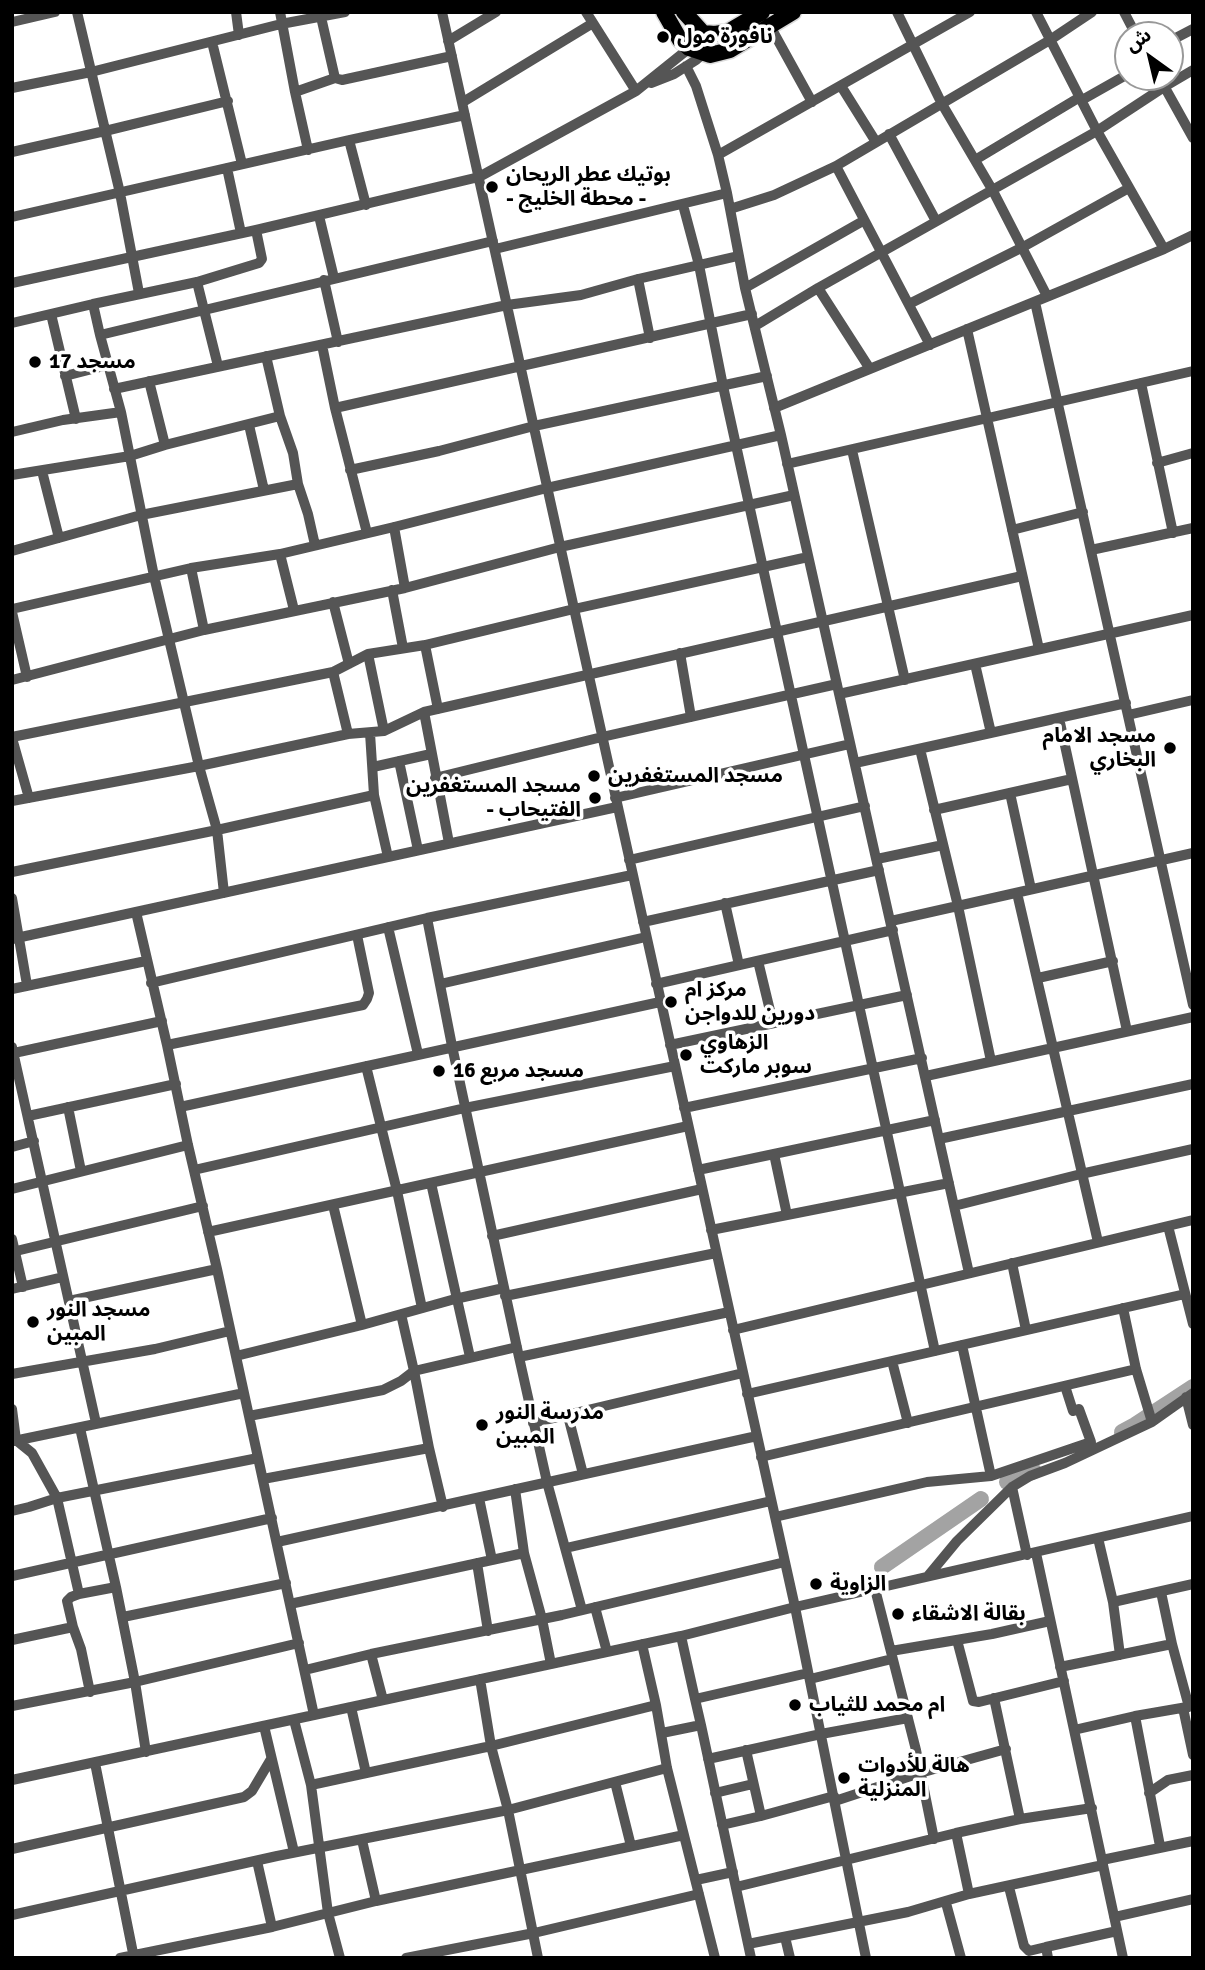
<!DOCTYPE html>
<html>
<head>
<meta charset="utf-8">
<style>
	body { margin:0 }
	#map { position:relative; width:1205px; height:1970px; overflow:hidden; background:#fff; font-family:Signika,"Noto Sans Arabic",sans-serif }
	canvas { display:block }
	.frame { position:absolute; inset:0; border:14px solid #000; pointer-events:none }
	.north { position:absolute; left:1114px; top:21px; width:70px; height:70px; box-sizing:border-box; background:#fff; border:2px solid #999; border-radius:50%; rotate:326deg; font-size:19px; font-weight:700; line-height:28px; text-align:center; color:#000 }
	.north::after { content:''; display:block; margin:auto; width:24px; height:32px; background:#000; clip-path:polygon(50% 0,100% 100%,50% 72%,0 100%) }
</style>
</head>
<body>
<div id="map">
<canvas width="1205" height="1970"></canvas>
<div class="frame"></div>
<div class="north">ش</div>
</div>
<script>
const context = document.querySelector('canvas').getContext('2d');
context.lineJoin = 'round';
const poly = rows => new Path2D(rows.map(r => 'M' + r).join(''));
function stroke(path, color, width, dash) { context.strokeStyle = color; context.lineWidth = width; context.lineCap = dash ? 'butt' : 'round'; context.setLineDash(dash || []); context.stroke(path); }
function label(font, color, halo, rows, align = 'center') {
  context.font = font + ' Signika,"Noto Sans Arabic",sans-serif'; context.lineWidth = 7; context.setLineDash([]); context.textBaseline = 'middle'; context.strokeStyle = halo; context.fillStyle = color; for (const [text, x, y, turn = 0] of rows) {
    context.save(); context.translate(x, y); context.rotate((+turn || 0) * Math.PI / 180); context.textAlign = isNaN(turn) ? turn : align; if (halo) context.strokeText(text, 0, 0); context.fillText(text, 0, 0); context.restore();
  }
}
stroke(poly([
	[1122,1432,1135,1425,1193,1387],
	[1007,1482,1034,1471],
	[882,1567,981,1499]
]), '#a3a3a3', 16);
const highway = poly([
	[664,12,680,40,689,48,710,55,730,50,793,12],
	[684,12,703,33,715,34,728,32,762,12]
]);
stroke(highway, '#dbdbdb', 19);
stroke(poly([
	[77,12,120,193,139,293],
	[236,12,239,35],
	[280,12,295,92,308,150],
	[442,12,795,1607,866,1958],
	[586,12,636,91],
	[897,12,942,104,993,191,1047,296],
	[1036,12,1097,131,1164,249],
	[1124,12,1136,35],
	[321,17,335,78],
	[12,22,55,12],
	[770,26,812,102],
	[448,41,496,12],
	[1170,41,1193,29],
	[212,42,242,164],
	[686,66,696,86,718,155,727,193,745,288,781,435,969,1273],
	[1159,77,1193,138],
	[651,83,674,74,696,60,709,48,715,34],
	[841,86,876,142],
	[12,88,91,72,281,24,345,12],
	[295,92,335,78,342,80,452,56],
	[1082,100,1128,74],
	[463,102,593,23],
	[889,134,936,221],
	[349,140,366,205],
	[12,152,105,131,228,101],
	[718,155,970,12],
	[975,160,1080,97],
	[836,166,930,345],
	[227,168,241,233],
	[683,205,699,265,723,386,935,1351],
	[730,209,774,195,836,166,1050,40,1092,12],
	[319,216,334,278],
	[12,217,349,140,465,115],
	[495,249,727,193],
	[638,279,650,338],
	[324,280,338,342],
	[197,282,218,366],
	[12,283,256,230,479,177,636,91,702,38,703,33],
	[745,288,863,221],
	[818,288,870,369],
	[1035,302,1193,1005],
	[93,304,197,282,259,263,262,259,256,230],
	[909,304,1023,247,1129,188],
	[51,314,76,419],
	[12,323,93,304,100,335,493,241],
	[755,326,818,288,1097,131,1164,87,1193,70],
	[967,329,1039,649],
	[100,335,121,412,154,576,199,766,217,830,224,893],
	[322,345,335,408,367,533],
	[266,356,280,416,293,453,298,484,308,514,315,545],
	[65,376,108,365],
	[149,381,165,445],
	[1141,383,1173,533],
	[114,389,507,305,581,295,638,279,738,256],
	[335,408,752,314],
	[774,408,1164,249,1193,235],
	[249,425,264,490],
	[12,432,63,420,121,412],
	[852,450,905,680],
	[1157,463,1193,453],
	[787,464,1193,371],
	[350,470,439,451,534,426,767,376],
	[42,471,59,538],
	[12,475,130,456,165,445,280,416],
	[394,527,405,588],
	[1012,530,1083,512],
	[1091,550,1193,528],
	[12,551,141,515,298,484],
	[280,554,294,610],
	[191,568,204,630],
	[392,590,403,648],
	[333,602,349,664],
	[12,609,191,568,280,554,394,527,547,488,781,435],
	[12,612,27,677],
	[425,645,438,709],
	[680,653,691,717],
	[368,654,384,731],
	[975,664,991,733],
	[333,672,348,734],
	[12,680,204,630,405,588,560,547,794,495],
	[839,694,1193,615],
	[424,712,449,843],
	[1128,715,1193,700],
	[1059,718,1127,1031],
	[370,733,374,795,388,857],
	[12,737,333,672,368,654,425,645,574,609,808,557],
	[12,738,29,798],
	[920,749,958,906,991,1061],
	[399,761,418,850],
	[855,763,1126,703],
	[373,767,431,754],
	[435,778,602,737,837,684],
	[1010,793,1031,889],
	[615,798,850,744],
	[12,801,199,766,348,734,384,731,424,712,1022,576],
	[934,810,1072,779],
	[877,859,943,845],
	[629,860,865,806],
	[12,872,217,830,374,795],
	[1017,893,1098,1242],
	[12,898,27,985],
	[725,903,739,965],
	[136,912,167,1045,188,1145,217,1269,314,1715],
	[427,918,452,1046,519,1357],
	[891,921,1193,853],
	[643,922,879,870],
	[388,927,418,1054],
	[12,939,617,807],
	[758,961,773,1023],
	[1038,978,1113,961],
	[151,983,427,918,632,875],
	[440,984,646,937],
	[656,984,893,930],
	[12,989,146,961],
	[167,1045,363,1005,367,999,369,993,357,935],
	[670,1045,907,995],
	[12,1047,96,1423],
	[14,1053,162,1021],
	[366,1066,397,1191,422,1308],
	[926,1076,1193,1017],
	[68,1107,81,1171],
	[180,1107,660,1002],
	[684,1108,922,1058],
	[28,1116,176,1084],
	[939,1139,1193,1084],
	[12,1147,34,1141],
	[774,1154,787,1215],
	[194,1170,465,1108,675,1066],
	[698,1170,935,1120],
	[431,1183,470,1357],
	[12,1189,188,1145],
	[333,1205,362,1325],
	[954,1206,1081,1174,1193,1149],
	[1168,1226,1193,1324],
	[711,1230,949,1183],
	[208,1232,688,1126],
	[492,1236,702,1189],
	[12,1239,23,1287],
	[12,1252,203,1206],
	[1012,1263,1026,1330],
	[12,1289,63,1277],
	[505,1296,716,1253],
	[69,1301,217,1269],
	[1123,1308,1136,1369,1152,1422],
	[401,1314,414,1371,517,1347],
	[733,1330,1193,1220],
	[962,1345,991,1476],
	[236,1356,362,1325,455,1299,504,1288],
	[892,1361,908,1423],
	[12,1374,155,1349,230,1331],
	[747,1394,1185,1294],
	[1186,1397,1193,1425],
	[12,1409,16,1440,32,1453,57,1498,258,1458],
	[249,1416,383,1390,401,1381,414,1371,429,1448],
	[568,1416,583,1474],
	[533,1423,743,1373],
	[80,1428,116,1587],
	[14,1441,244,1393],
	[761,1457,1136,1369],
	[263,1479,429,1448,443,1507],
	[1012,1487,1027,1555],
	[515,1489,524,1553,542,1619,551,1664],
	[479,1498,492,1560],
	[12,1511,29,1507,57,1498,79,1594,116,1587,135,1682,12,1706],
	[775,1517,927,1482,991,1476,1091,1442,1079,1409,1073,1411,1065,1386],
	[1098,1538,1113,1602,1193,1584],
	[277,1542,757,1436],
	[566,1548,771,1501],
	[1036,1553,1123,1958],
	[477,1563,488,1631],
	[12,1576,272,1518],
	[928,1576,957,1541,1012,1487,1030,1476,1065,1463,1152,1422,1193,1393],
	[875,1589,916,1750,934,1839],
	[1113,1602,1120,1655],
	[290,1604,524,1553],
	[595,1607,607,1652],
	[582,1610,547,1482,519,1357,729,1312],
	[123,1617,286,1583],
	[73,1627,67,1601,71,1597,79,1594],
	[681,1636,695,1699],
	[12,1640,73,1627,81,1649,90,1692],
	[957,1640,973,1701,979,1702,1064,1681],
	[642,1644,656,1705,667,1768,715,1958],
	[1172,1644,1189,1707],
	[891,1651,992,1634,1050,1621],
	[371,1654,383,1700],
	[1060,1667,1172,1644,1161,1592],
	[305,1670,371,1654,562,1615,785,1562],
	[480,1679,491,1746,508,1810,538,1958],
	[810,1679,892,1659],
	[994,1698,1020,1819],
	[351,1707,366,1773],
	[1183,1708,1193,1755],
	[1135,1716,1160,1846],
	[294,1720,311,1785,328,1913,340,1958],
	[701,1725,748,1944],
	[264,1726,294,1852],
	[1074,1730,1135,1716,1193,1706],
	[662,1733,701,1725,695,1699,808,1673],
	[746,1750,761,1816,834,1796],
	[146,1752,135,1682,299,1643],
	[708,1759,821,1734,908,1718],
	[95,1763,134,1958],
	[12,1780,681,1636,795,1607,1193,1516],
	[615,1782,631,1846],
	[311,1785,491,1746,656,1705],
	[715,1793,753,1784],
	[1149,1793,1168,1780,1193,1775],
	[835,1801,920,1773,1006,1749],
	[722,1825,761,1816],
	[362,1840,376,1901],
	[12,1849,244,1797,252,1791,271,1759],
	[1102,1860,1193,1841],
	[257,1861,272,1927],
	[696,1880,733,1872],
	[736,1887,956,1833],
	[1009,1887,1024,1946,1029,1951,1046,1947],
	[969,1894,956,1833,1020,1819,1092,1808],
	[946,1903,961,1958],
	[12,1915,277,1856,508,1810,667,1768],
	[1114,1917,1193,1899],
	[785,1937,790,1958],
	[120,1958,272,1927,376,1901,684,1835],
	[406,1958,534,1933,699,1894],
	[751,1958,748,1944,908,1912,969,1894,1103,1865],
	[1048,1958,1046,1947,1117,1931]
]), '#555', 10);
stroke(highway, '#000', 16);
for (const [x, y, r, color] of [
	[663,37,7,"#000"],
	[492,187,7,"#000"],
	[35,362,7,"#000"],
	[1170,748,7,"#000"],
	[594,776,7,"#000"],
	[595,798,7,"#000"],
	[671,1002,7,"#000"],
	[686,1055,7,"#000"],
	[439,1071,7,"#000"],
	[33,1322,7,"#000"],
	[482,1425,7,"#000"],
	[816,1584,7,"#000"],
	[898,1614,7,"#000"],
	[795,1705,7,"#000"],
	[844,1778,7,"#000"]
]) { const dot = new Path2D(); dot.arc(x, y, r, 0, 2 * Math.PI); context.fillStyle = color; context.fill(dot); stroke(dot, '#fff', 2.5); }
label('bold 21px', '#000', '#fff', [
	["نافورة مول",677,37],
	["بوتيك عطر الريحان",506,175],
	["- محطة الخليج -",506,199],
	["مسجد 17",49,362],
	["مسجد الامام",1156,736,"right"],
	["البخاري",1156,760,"right"],
	["مسجد المستغفرين",608,776],
	["مسجد المستغفرين",581,786,"right"],
	["- الفتيحاب",581,810,"right"],
	["مركز ام",685,990],
	["دورين للدواجن",685,1014],
	["الزهاوي",700,1043],
	["سوبر ماركت",700,1067],
	["مسجد مربع 16",453,1071],
	["مسجد النور",47,1310],
	["المبين",47,1334],
	["مدرسة النور",496,1413],
	["المبين",496,1437],
	["الزاوية",830,1584],
	["بقالة الاشقاء",912,1614],
	["ام محمد للثياب",809,1705],
	["هالة للأدوات",858,1766],
	["المنزلية",858,1790]
], 'left');
</script>
</body>
</html>
